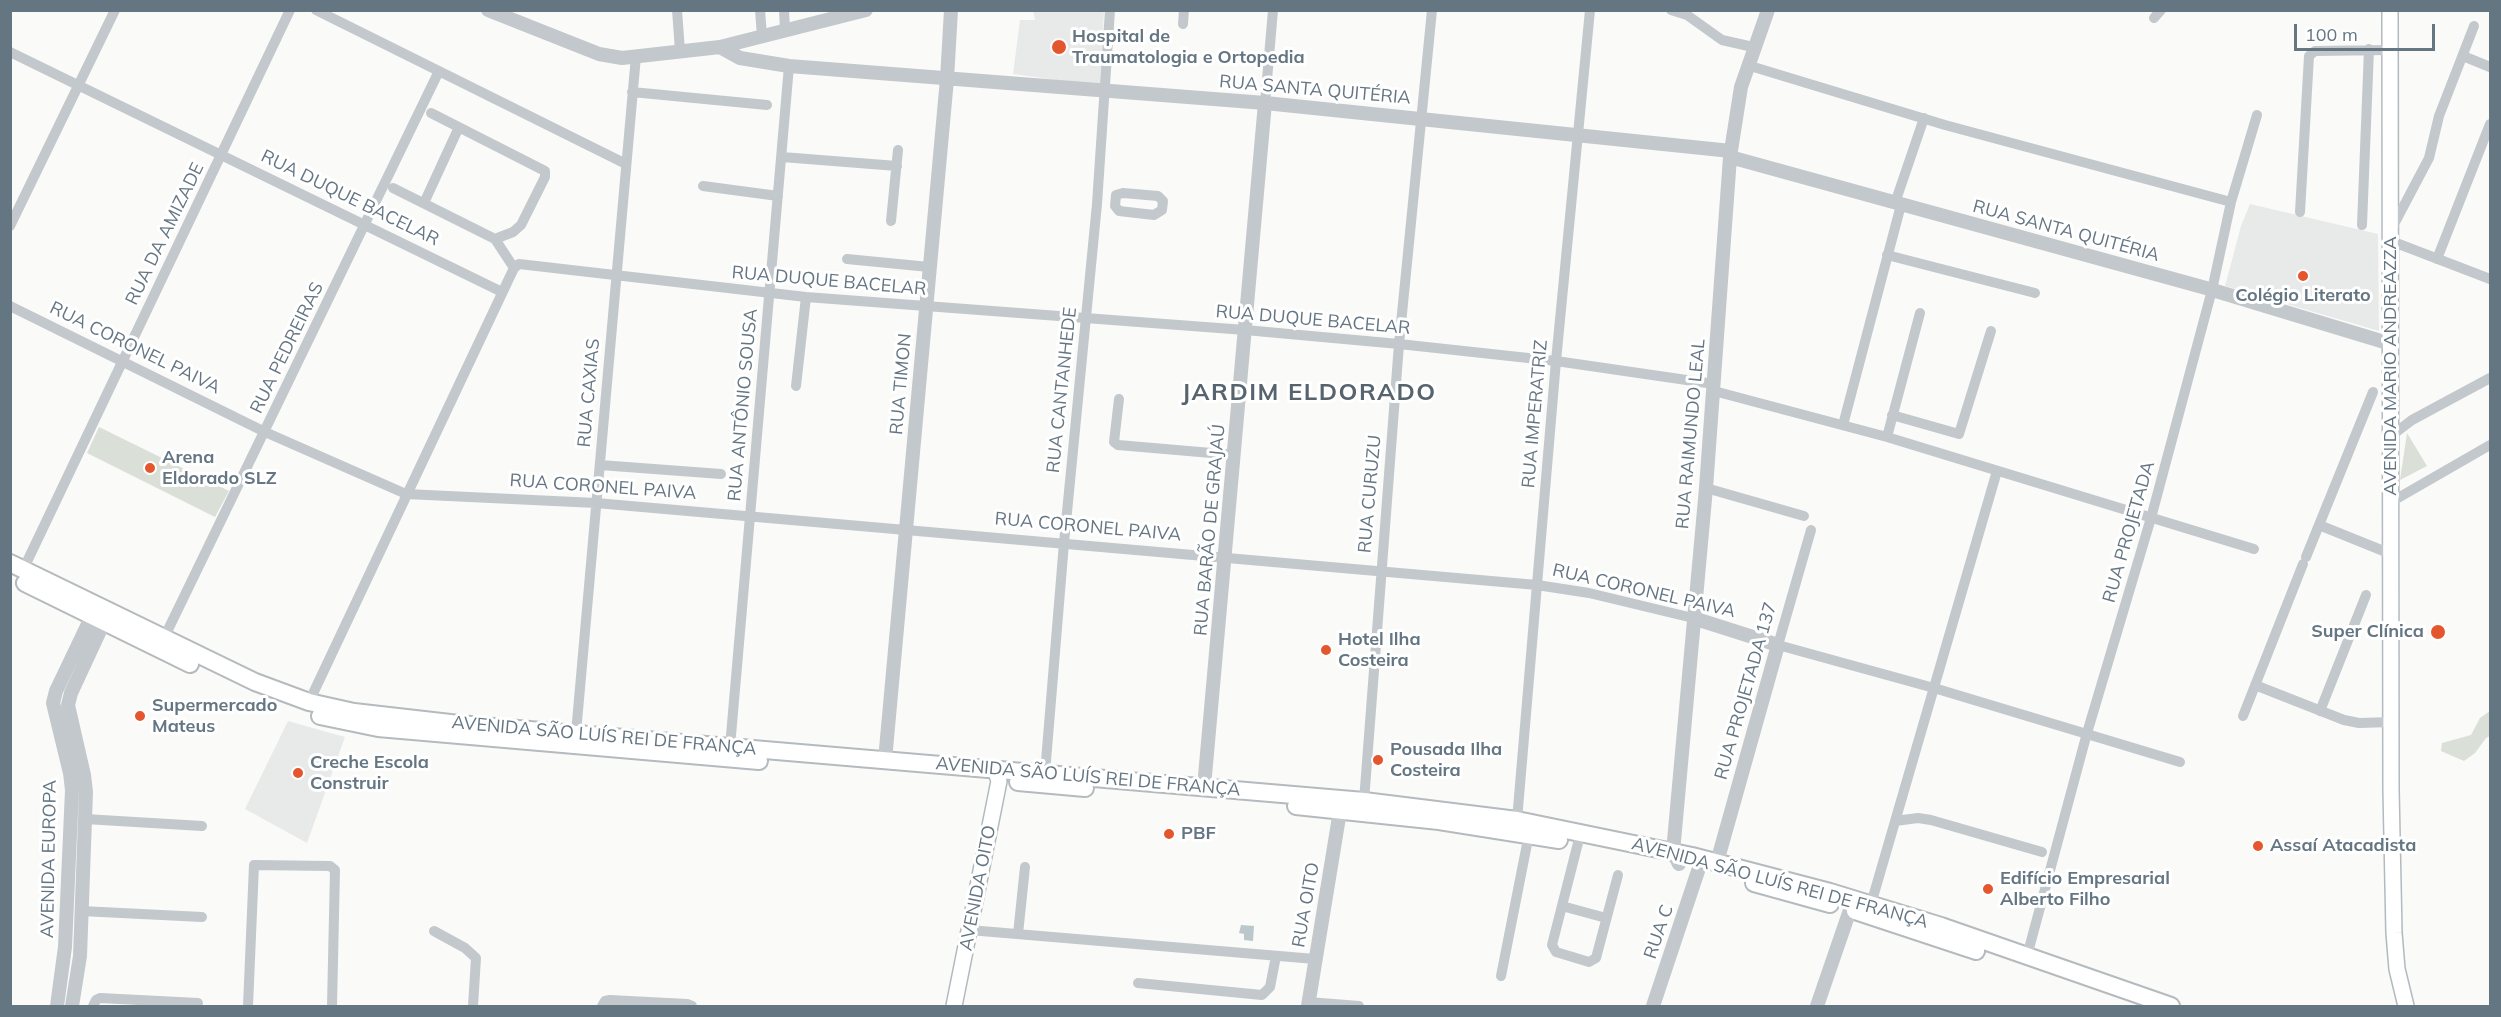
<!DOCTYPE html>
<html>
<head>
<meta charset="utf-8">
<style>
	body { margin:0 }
	#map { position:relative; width:2501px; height:1017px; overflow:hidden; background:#fafaf8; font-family:Mulish,sans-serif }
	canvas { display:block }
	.frame { position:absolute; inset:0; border:12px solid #657683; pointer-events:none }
	.scale { position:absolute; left:2294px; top:24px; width:141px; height:27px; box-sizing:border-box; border:3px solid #657683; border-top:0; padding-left:8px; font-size:18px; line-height:21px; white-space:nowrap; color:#657683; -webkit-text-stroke:4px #fff; paint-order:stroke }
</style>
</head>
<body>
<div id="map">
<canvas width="2501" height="1017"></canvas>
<div class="frame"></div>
<div class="scale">100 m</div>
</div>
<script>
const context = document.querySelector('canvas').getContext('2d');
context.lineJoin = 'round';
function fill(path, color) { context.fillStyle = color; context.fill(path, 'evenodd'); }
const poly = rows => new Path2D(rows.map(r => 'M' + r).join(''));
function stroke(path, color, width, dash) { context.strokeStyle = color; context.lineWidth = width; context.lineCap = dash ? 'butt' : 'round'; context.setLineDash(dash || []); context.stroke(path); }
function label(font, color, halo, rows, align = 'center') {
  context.font = font + ' Mulish,sans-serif'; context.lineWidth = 6; context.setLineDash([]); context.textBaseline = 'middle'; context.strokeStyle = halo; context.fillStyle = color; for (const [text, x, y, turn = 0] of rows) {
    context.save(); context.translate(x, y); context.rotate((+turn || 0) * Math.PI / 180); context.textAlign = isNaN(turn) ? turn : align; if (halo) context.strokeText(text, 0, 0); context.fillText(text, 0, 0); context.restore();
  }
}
fill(poly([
	[1033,11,1104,11,1100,86,1013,74,1020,20,1035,20],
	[2250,204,2378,234,2379,331,2225,286,2241,226],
	[288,721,345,737,307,843,245,809]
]), '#e8e9e9');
fill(poly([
	[99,427,229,491,215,517,87,453],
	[2407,433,2427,466,2400,480],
	[2490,711,2490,736,2486,738,2475,753,2464,761,2441,751,2442,743,2471,735,2480,718]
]), '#dadfd7');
fill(poly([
	[1241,925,1254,926,1253,941,1244,940,1244,934,1239,933]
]), '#bbc7cb');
const secondary = poly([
	[2390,10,2391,789,2394,933,2397,969,2406,1006],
	[954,1006,999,781,995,769]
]);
const primary = poly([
	[10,563,255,682,309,702,354,712,459,724,1364,801,1517,820,1692,856,1830,892,1941,926,2171,1006],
	[25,583,190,664],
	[320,716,378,728,759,761],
	[1018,782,1085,788],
	[1296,806,1439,821,1559,840],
	[1754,883,1830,904],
	[1855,911,1976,951]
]);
stroke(secondary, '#b3babf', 18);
stroke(primary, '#b5babe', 20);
stroke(poly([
	[316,10,626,164],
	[677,10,680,51],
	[760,10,762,36],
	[784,10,785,30],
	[1671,10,1687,15,1722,40,1753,47],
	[2154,18,2161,10],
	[1183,24,1184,10],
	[10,52,502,292],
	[2463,56,2490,67],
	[1747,65,1945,125,2231,202],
	[632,92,767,105],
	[1265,103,1273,10],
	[431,113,545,171,545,177,521,225,513,232,495,239],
	[782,157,897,166],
	[703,186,778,196],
	[393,188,495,239,514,268],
	[1123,193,1158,196,1163,201,1162,210,1154,215,1119,211,1115,206,1116,195,1123,193],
	[424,203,459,127],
	[1895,203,1924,118],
	[2300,212,2309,56,2315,51,2390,50],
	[891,221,898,150],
	[2362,225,2369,49],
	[10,226,115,10],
	[2391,230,2429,158,2439,116,2474,26],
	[2391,241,2490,279],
	[1887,255,2035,293],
	[847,259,929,267],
	[2437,259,2490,124],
	[10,306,265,432,406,494,596,503,1537,585,1589,593,1693,618],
	[796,386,806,297],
	[1714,391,1887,437,2254,549],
	[1119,399,1114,442,1118,445,1235,455],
	[1892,415,1959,434,1991,331],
	[1843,425,1901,205],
	[2391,436,2412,420,2490,378],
	[1887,437,1920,313],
	[600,465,721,474],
	[1706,488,1804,516],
	[2391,502,2490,445],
	[2319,525,2391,554],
	[1811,530,1778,645,1934,688,2180,762],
	[2306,557,2373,392],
	[23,570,290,10],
	[164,638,439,71],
	[2255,685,2344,720,2359,723,2392,722],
	[309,702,514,268,519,264,806,297,1245,330,1399,344,1556,361,1714,384],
	[2320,711,2366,595],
	[2243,716,2303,564],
	[576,733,636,56],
	[730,747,789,66],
	[1045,773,1064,543,1097,204,1110,10],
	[1364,801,1399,344,1432,10],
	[85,819,202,826],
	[1517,820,1556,361,1590,10],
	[1895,821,1918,818,1931,820,2042,852],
	[1578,843,1552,945,1556,952,1589,962,1596,958,1618,875],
	[1871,904,1997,471],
	[1562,906,1606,918],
	[81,911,202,917],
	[969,930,1315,959],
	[434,931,465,948,476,958,473,1006],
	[1018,934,1025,867],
	[2027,956,2087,733,2151,518,2212,290,2231,202,2257,115],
	[1501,976,1529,834],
	[1138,983,1262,995,1270,987,1276,956],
	[1308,1002,1359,1006],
	[93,1006,96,1000,100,998,198,1003],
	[248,1006,254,865,330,866,335,870,332,1006],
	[602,1006,605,1001,610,1000,687,1004,692,1006]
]), '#c3c8cc', 10);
stroke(poly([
	[488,10,599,54,622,58,720,47,866,10],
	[720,47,740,58,789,66,1265,103,1731,151],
	[1730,157,2206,288,2391,344],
	[1693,618,1778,645,1717,862],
	[885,760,947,79,951,10],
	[1204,787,1265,103],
	[1679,864,1673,852,1706,488,1730,157,1741,87,1768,10],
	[57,1006,65,947,72,790,70,773,53,703,56,691,89,622,89,614],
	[72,1006,80,956,86,792,84,775,68,705,71,693,104,622,105,612],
	[1308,1006,1340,811],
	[1653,1006,1699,868],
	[1817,1006,1850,910]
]), '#c3c8cc', 14);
stroke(secondary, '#fff', 15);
stroke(primary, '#fff', 16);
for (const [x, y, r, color] of [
	[1059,47,8,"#e4572e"],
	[2303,276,6,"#e4572e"],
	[150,468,6,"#e4572e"],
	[2438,632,8,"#e4572e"],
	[1326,650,6,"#e4572e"],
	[140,716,6,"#e4572e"],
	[1378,760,6,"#e4572e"],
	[298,773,6,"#e4572e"],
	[1169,834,6,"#e4572e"],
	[2258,846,6,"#e4572e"],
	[1988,889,6,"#e4572e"]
]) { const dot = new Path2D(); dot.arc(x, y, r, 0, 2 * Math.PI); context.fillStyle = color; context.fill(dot); stroke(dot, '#fff', 2); }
label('bold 18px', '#657683', '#fff', [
	["Hospital de",1072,37],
	["Traumatologia e Ortopedia",1072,58],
	["Colégio Literato",2303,296,"center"],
	["Arena",162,458],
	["Eldorado SLZ",162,479],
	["Super Clínica",2424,632,"right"],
	["Hotel Ilha",1338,640],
	["Costeira",1338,661],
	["Supermercado",152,706],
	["Mateus",152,727],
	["Pousada Ilha",1390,750],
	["Costeira",1390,771],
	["Creche Escola",310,763],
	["Construir",310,784],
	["PBF",1181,834],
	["Assaí Atacadista",2270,846],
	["Edifício Empresarial",2000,879],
	["Alberto Filho",2000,900]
], 'left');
label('18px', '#657683', '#fff', [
	["RUA SANTA QUITÉRIA",1315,90,5],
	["RUA DUQUE BACELAR",350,198,26],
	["RUA SANTA QUITÉRIA",2066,231,15],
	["RUA DA AMIZADE",165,234,-64],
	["RUA DUQUE BACELAR",829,281,5],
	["RUA DUQUE BACELAR",1313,320,5],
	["RUA CORONEL PAIVA",135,348,26],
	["RUA PEDREIRAS",287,348,-64],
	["AVENIDA MARIO ANDREAZZA",2391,366,-90],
	["RUA TIMON",901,384,-85],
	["RUA CANTANHEDE",1062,390,-84],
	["RUA CAXIAS",589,393,-85],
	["RUA ANTÔNIO SOUSA",743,405,-85],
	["RUA IMPERATRIZ",1535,414,-85],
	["RUA RAIMUNDO LEAL",1691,434,-85],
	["RUA CORONEL PAIVA",603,487,4],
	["RUA CURUZU",1370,494,-85],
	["RUA CORONEL PAIVA",1088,527,5],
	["RUA BARÃO DE GRAJAÚ",1210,530,-85],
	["RUA PROJETADA",2129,532,-74],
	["RUA CORONEL PAIVA",1644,591,13],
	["RUA PROJETADA 137",1746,691,-74],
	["AVENIDA SÃO LUÍS REI DE FRANÇA",604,736,5],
	["AVENIDA SÃO LUÍS REI DE FRANÇA",1088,777,5],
	["AVENIDA EUROPA",49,859,-89],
	["AVENIDA SÃO LUÍS REI DE FRANÇA",1780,883,15],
	["AVENIDA OITO",978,888,-79],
	["RUA OITO",1306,905,-80],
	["RUA C",1659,932,-71]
]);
context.letterSpacing = '1.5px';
label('bold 24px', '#57646e', '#fff', [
	["JARDIM ELDORADO",1309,393]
]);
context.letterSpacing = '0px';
</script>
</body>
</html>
